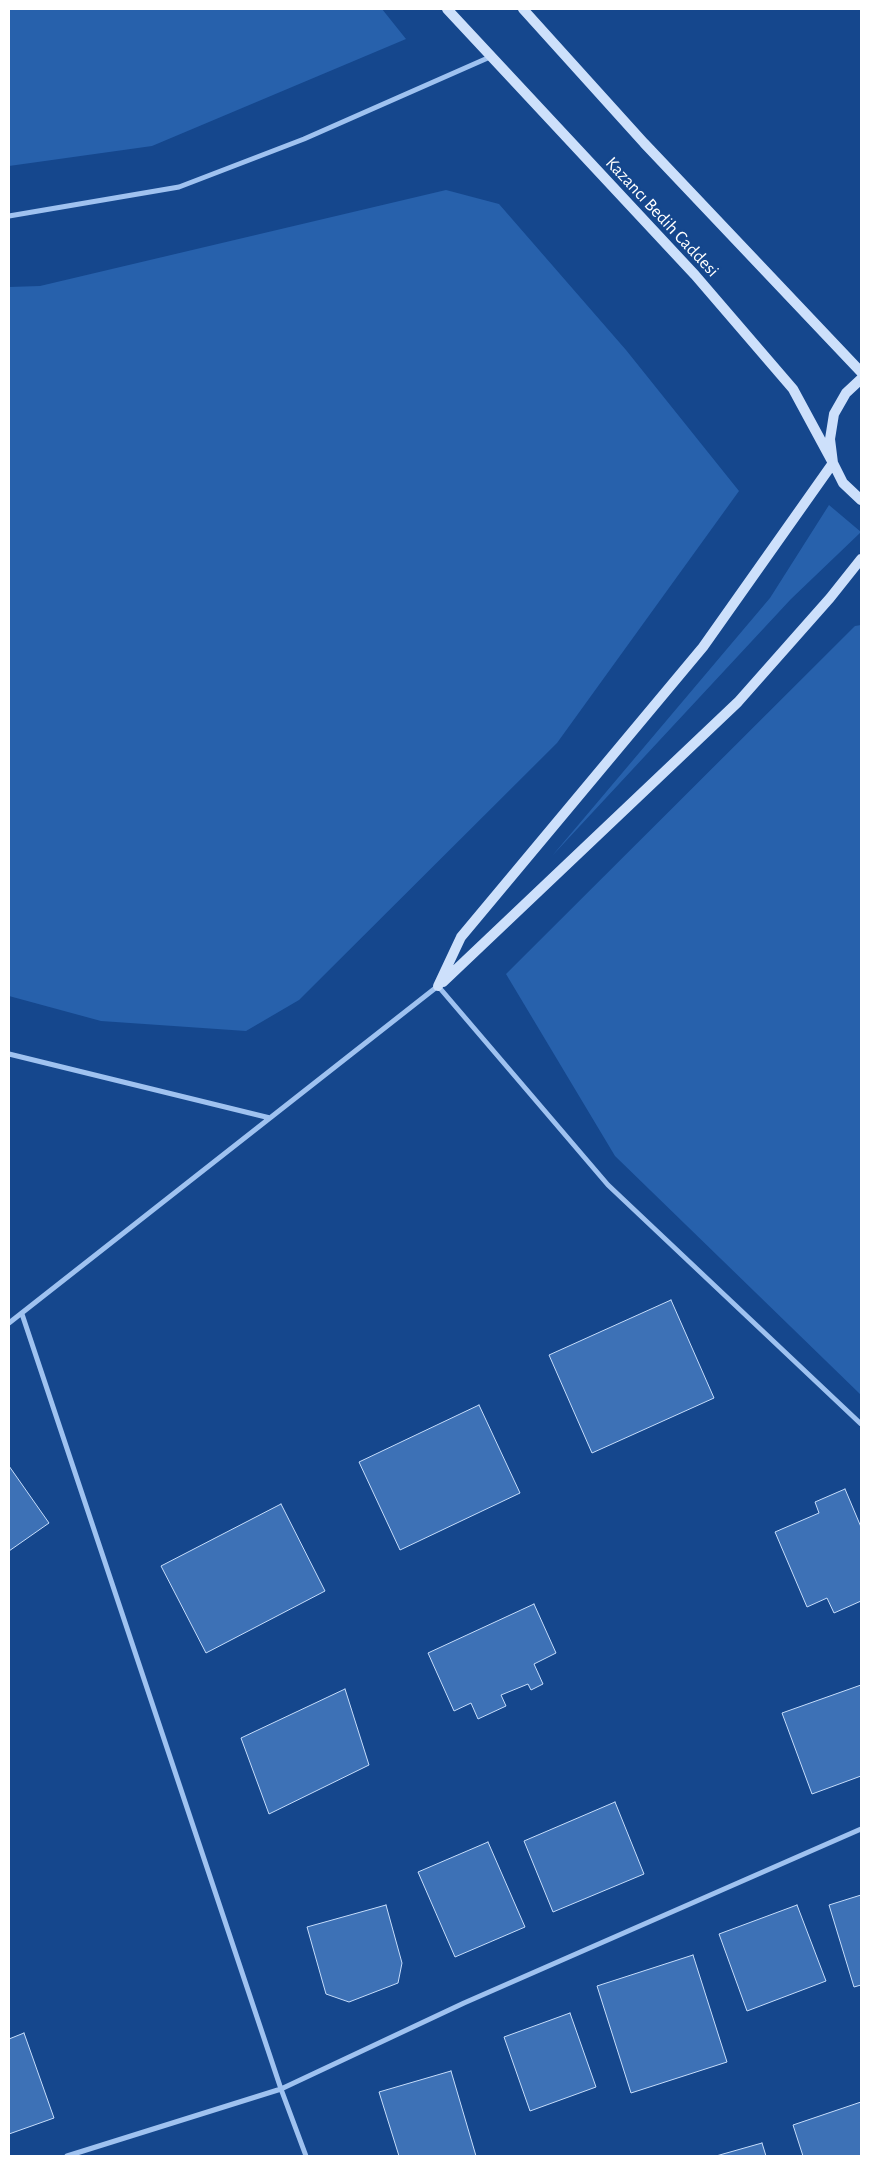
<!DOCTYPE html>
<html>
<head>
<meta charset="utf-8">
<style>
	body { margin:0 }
	#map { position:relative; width:870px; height:2165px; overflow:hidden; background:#15478d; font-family:"Alegreya Sans",sans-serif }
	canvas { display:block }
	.frame { position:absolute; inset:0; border:10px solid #fff; pointer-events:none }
</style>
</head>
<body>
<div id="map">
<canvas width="870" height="2165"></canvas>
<div class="frame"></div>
</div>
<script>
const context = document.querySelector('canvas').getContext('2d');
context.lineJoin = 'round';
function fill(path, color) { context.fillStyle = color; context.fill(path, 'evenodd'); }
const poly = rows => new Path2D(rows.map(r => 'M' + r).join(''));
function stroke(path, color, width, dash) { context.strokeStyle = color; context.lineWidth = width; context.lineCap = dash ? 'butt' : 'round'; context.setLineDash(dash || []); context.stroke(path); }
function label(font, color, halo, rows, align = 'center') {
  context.font = font + ' "Alegreya Sans",sans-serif'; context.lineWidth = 4.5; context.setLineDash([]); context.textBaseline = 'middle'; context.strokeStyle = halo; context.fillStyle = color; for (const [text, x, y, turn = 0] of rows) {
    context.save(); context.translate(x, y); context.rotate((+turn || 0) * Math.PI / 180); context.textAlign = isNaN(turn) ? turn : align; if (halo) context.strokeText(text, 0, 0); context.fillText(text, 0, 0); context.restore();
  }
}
fill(poly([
	[9,9,382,9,406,39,152,146,9,166],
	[446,190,499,204,626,350,739,491,557,743,299,1000,246,1031,101,1021,9,996,9,287,40,286],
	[829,505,861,532,791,599,552,856,770,598],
	[861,625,861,1395,615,1156,506,974,855,626]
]), '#2761ac');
const building = poly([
	[671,1300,714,1398,592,1453,549,1355,671,1300],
	[479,1405,520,1493,400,1550,359,1462,479,1405],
	[9,1466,49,1523,9,1551,9,1466],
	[845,1489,861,1527,861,1601,834,1613,827,1598,807,1607,775,1532,819,1513,815,1502,845,1489],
	[281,1504,325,1591,206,1653,161,1566,281,1504],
	[534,1604,556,1653,534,1664,543,1684,531,1690,528,1684,501,1695,506,1706,478,1719,471,1703,454,1711,428,1653,534,1604],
	[861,1685,861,1776,812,1794,782,1713,861,1685],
	[345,1689,369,1765,269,1814,241,1738,345,1689],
	[615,1802,644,1874,553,1912,524,1841,615,1802],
	[488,1842,525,1927,455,1957,418,1872,488,1842],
	[861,1895,861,1985,854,1987,829,1905,861,1895],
	[386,1905,402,1963,398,1983,349,2002,326,1994,307,1927,386,1905],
	[797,1905,826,1981,747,2011,719,1934,797,1905],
	[693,1955,727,2062,631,2093,597,1986,693,1955],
	[570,2013,596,2087,530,2111,504,2037,570,2013],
	[24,2033,54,2118,9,2134,9,2039,24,2033],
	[451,2071,476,2156,399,2156,379,2092,451,2071],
	[861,2102,861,2156,803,2156,793,2125,861,2102],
	[762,2143,766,2156,716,2156,762,2143]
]);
fill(building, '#3d71b6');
stroke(building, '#c6ddfb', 1);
stroke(poly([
	[9,216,179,187,304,139,490,57],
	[9,1054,270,1118],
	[22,1314,281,2089,306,2156],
	[9,1323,438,986,608,1185,861,1424],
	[67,2156,281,2089,464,2003,861,1829]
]), '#9fc2f0', 5);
stroke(poly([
	[523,9,644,143,861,372],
	[861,379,846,393,834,414,830,439,833,463,843,483,861,500],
	[443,982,738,702,830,598,861,559],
	[438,986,461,937,703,647,833,463,793,389,695,275,447,9]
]), '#cde0fb', 10);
label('18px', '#fff', '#15478d', [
	["Kazancı Bedih Caddesi",662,217,47]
]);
</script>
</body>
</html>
